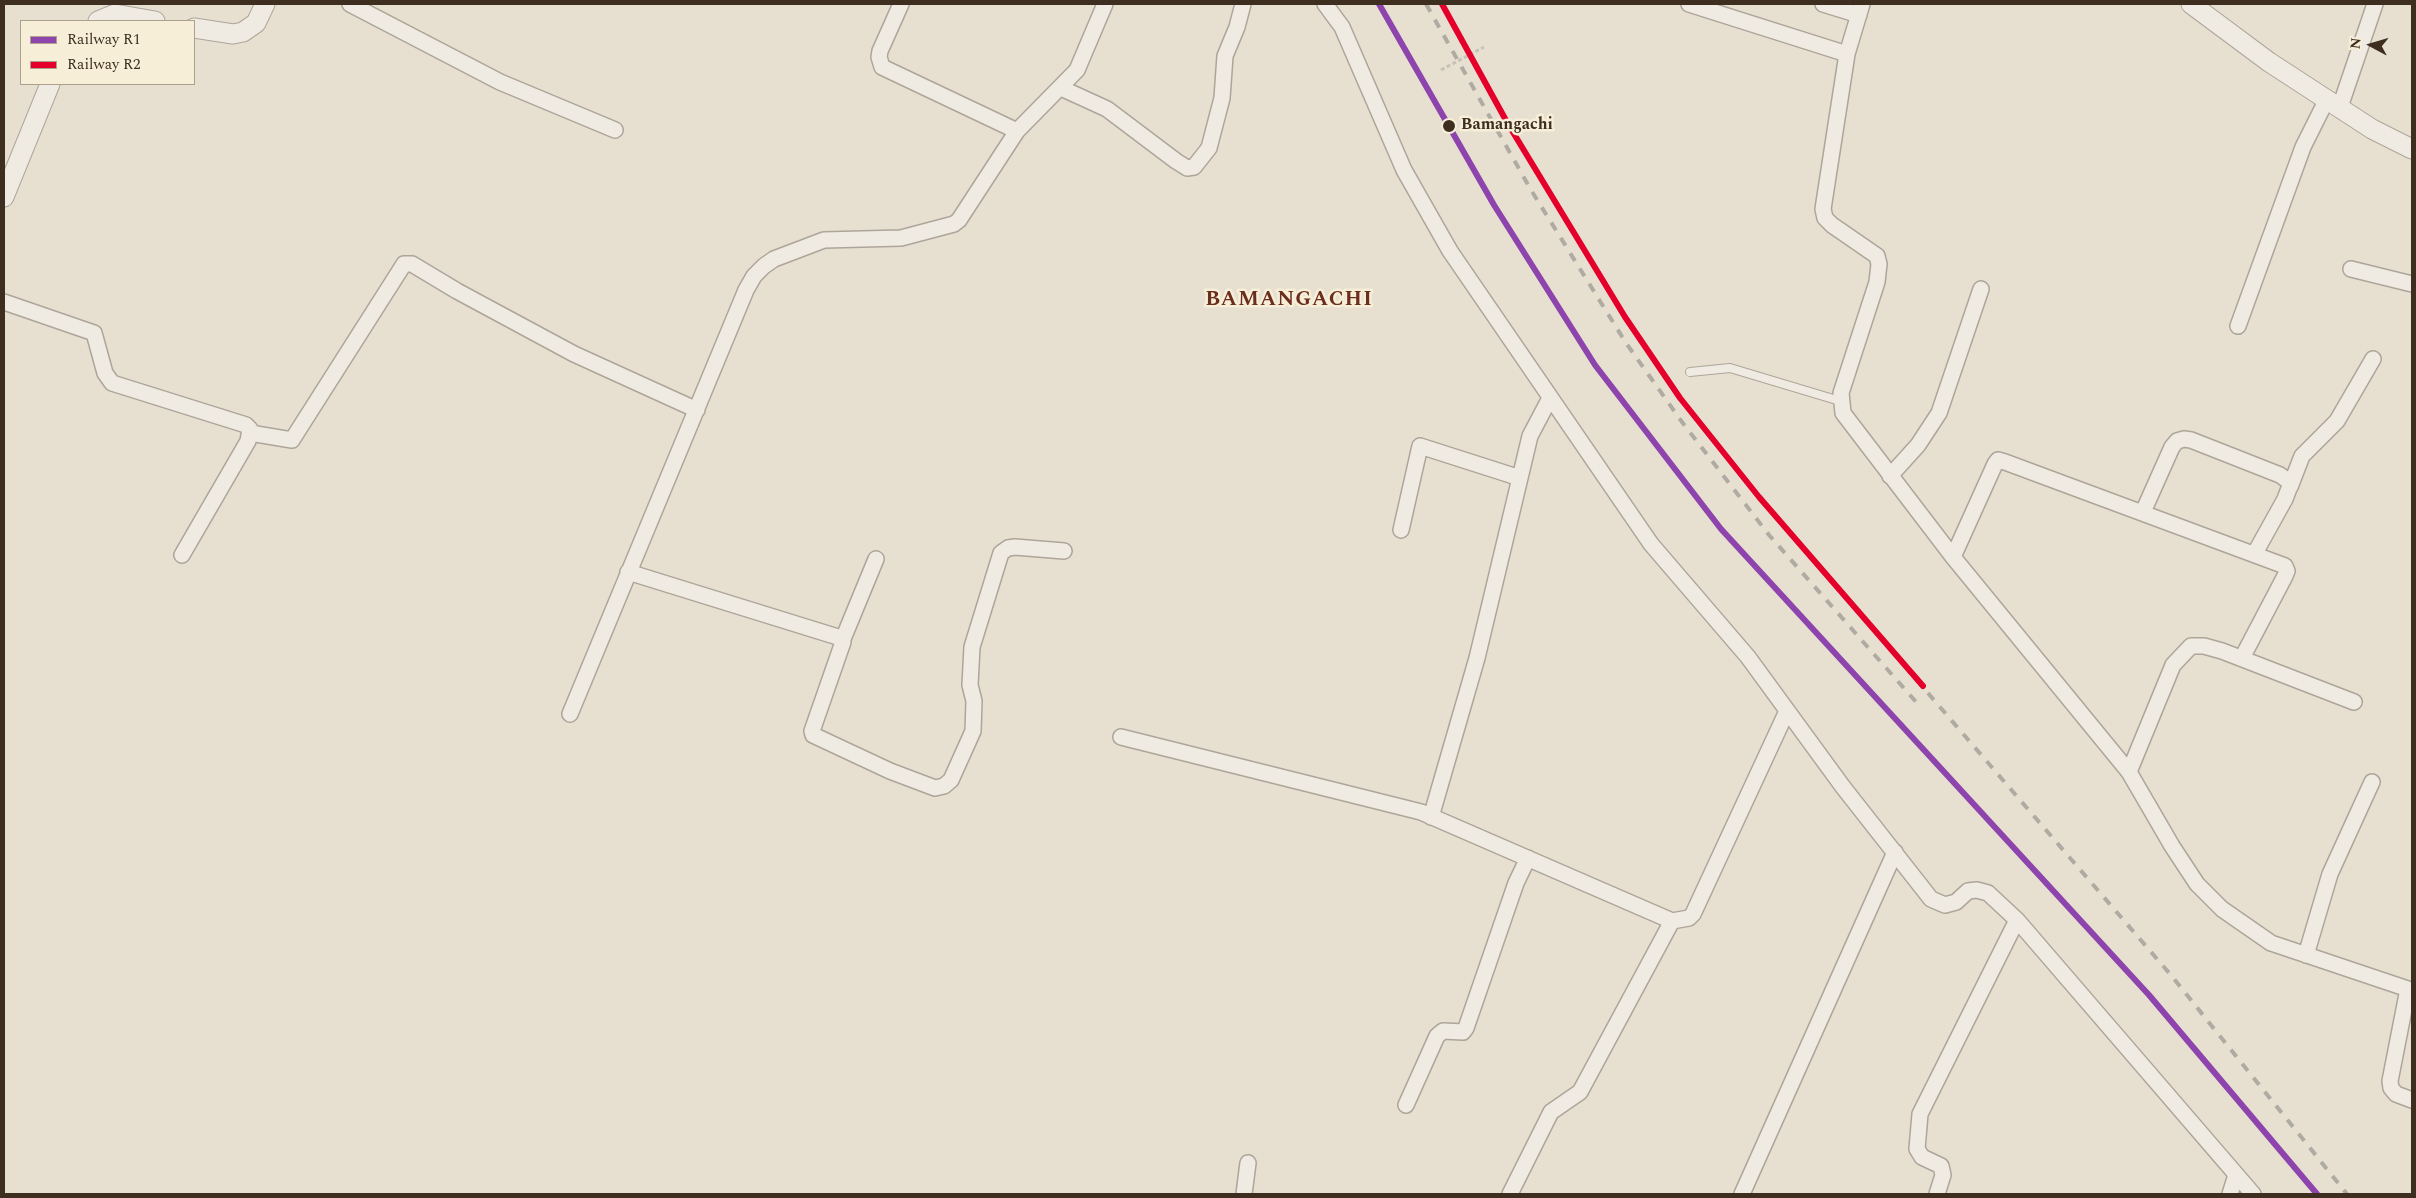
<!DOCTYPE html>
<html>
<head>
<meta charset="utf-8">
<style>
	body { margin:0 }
	#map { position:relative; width:2416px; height:1198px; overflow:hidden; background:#e7e0d1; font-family:Spectral,serif }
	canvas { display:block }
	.frame { position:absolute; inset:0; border:5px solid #3d2e20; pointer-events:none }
	.legend { position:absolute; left:20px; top:20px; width:175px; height:65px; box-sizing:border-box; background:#f7eed8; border:1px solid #ada18e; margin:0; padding:6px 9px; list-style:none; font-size:15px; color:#3d2e20 }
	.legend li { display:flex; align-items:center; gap:10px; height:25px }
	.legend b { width:25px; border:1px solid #ada18e }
	.north { position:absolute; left:2346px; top:20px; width:50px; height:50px; -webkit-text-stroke:4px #f7eed8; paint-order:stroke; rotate:276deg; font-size:14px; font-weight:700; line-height:20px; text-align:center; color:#3d2e20 }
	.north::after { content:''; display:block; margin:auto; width:18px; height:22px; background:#3d2e20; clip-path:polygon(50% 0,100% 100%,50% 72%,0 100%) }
</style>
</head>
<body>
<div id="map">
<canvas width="2416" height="1198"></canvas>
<div class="frame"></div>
<ul class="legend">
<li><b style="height:6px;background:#8e44ad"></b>Railway R1</li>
<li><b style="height:6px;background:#e4002b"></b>Railway R2</li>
</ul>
<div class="north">N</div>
</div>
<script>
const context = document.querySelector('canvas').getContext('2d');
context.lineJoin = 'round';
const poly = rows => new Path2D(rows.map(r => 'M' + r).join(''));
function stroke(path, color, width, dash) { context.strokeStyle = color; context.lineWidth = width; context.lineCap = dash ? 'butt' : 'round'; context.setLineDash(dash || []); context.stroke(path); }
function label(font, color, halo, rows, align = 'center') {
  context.font = font + ' Spectral,serif'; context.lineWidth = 5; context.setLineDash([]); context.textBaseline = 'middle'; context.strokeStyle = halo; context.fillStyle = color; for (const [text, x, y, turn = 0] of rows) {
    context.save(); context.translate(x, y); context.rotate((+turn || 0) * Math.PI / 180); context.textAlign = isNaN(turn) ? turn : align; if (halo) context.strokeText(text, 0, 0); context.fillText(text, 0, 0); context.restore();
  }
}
const service = poly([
	[1690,372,1730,368,1840,401]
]);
const minor = poly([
	[350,4,500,82,615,130],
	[901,4,880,51,879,57,882,67,1017,131],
	[1325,4,1342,27,1404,170,1450,251,1651,544,1748,657,1843,787,1931,899,1945,905,1956,902,1968,891,1977,890,1988,893,2017,920,2253,1194],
	[1689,4,1847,54],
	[1823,4,1859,15],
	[1862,4,1847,54,1823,209,1825,218,1832,225,1877,256,1879,264,1877,282,1841,393,1843,413,1953,557,2129,772,2172,846,2197,884,2222,909,2271,943,2408,989,2390,1081,2391,1088,2396,1094,2412,1100],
	[1061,88,1107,109,1176,161,1187,168,1194,167,1209,148,1222,98,1225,56,1237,27,1243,4],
	[2340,107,2375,4],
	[2351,269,2412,284],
	[4,302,94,333,105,373,112,383,246,425,250,429,248,441,182,555],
	[2238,326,2303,147,2327,99],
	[250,433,292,440,404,264,412,264,457,291,574,354,697,410],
	[1890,476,1918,445,1939,413,1981,289],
	[2290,487,2302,456,2337,421,2373,359],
	[2143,512,2172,447,2177,441,2184,439,2191,440,2280,475,2291,483,2285,499,2255,553],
	[1401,530,1420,446,1520,478],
	[1953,557,1995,464,1998,460,2005,462,2285,566,2287,571,2285,576,2242,658],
	[628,572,841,638,843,642,812,731,813,735,890,771,935,788,944,786,951,780,973,731,974,701,970,685,972,647,1001,553,1008,548,1015,547,1064,551],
	[843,639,876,559],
	[570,714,746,290,754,276,764,266,774,259,824,240,901,238,954,224,959,220,1017,131,1077,70,1105,4],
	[1121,737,1421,812,1672,921,1689,918,1693,914,1787,711],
	[2129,772,2173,665,2191,646,2204,646,2222,651,2354,702],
	[1431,817,1477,658,1530,436,1550,398],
	[2306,955,2330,874,2372,782],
	[1406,1105,1437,1036,1443,1031,1463,1032,1466,1028,1516,883,1528,858],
	[1244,1194,1248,1163],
	[1510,1194,1551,1112,1580,1092,1672,921],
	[1742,1194,1895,852],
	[1937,1194,1943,1175,1941,1166,1922,1157,1917,1149,1920,1114,2017,920],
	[2230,1194,2236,1175]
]);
const tertiary = poly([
	[2191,4,2269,62,2372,129,2412,149],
	[98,21,115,14,155,21],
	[194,28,233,34,243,32,256,23,265,4],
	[4,197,50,84]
]);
stroke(service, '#ada599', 10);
stroke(minor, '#ada599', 18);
stroke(tertiary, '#ada599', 21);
stroke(service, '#efebe3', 8);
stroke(minor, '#efebe3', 15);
stroke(tertiary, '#efebe3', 19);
stroke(poly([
	[1426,4,1531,190,1626,343,1682,422,1769,535,1917,703],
	[1442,4,1508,124,1625,317,1680,398,1759,497,2170,974,2347,1194]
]), '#afaaa2', 4, [9, 9]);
stroke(poly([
	[1441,70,1484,47]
]), '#c8c2b9', 3, [4, 2.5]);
stroke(poly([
	[1379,4,1494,205,1595,365,1721,529,2149,995,2317,1194]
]), '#8e44ad', 6);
stroke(poly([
	[1442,4,1508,124,1625,317,1680,398,1759,497,1923,686]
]), '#e4002b', 6);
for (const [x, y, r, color] of [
	[1449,126,7,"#3d2e20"]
]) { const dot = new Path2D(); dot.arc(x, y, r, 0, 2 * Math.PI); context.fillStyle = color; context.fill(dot); stroke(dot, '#f7eed8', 2); }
label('bold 16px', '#3d2e20', '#f7eed8', [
	["Bamangachi",1461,126]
], 'left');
context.letterSpacing = '1px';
label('bold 21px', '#6b2e1e', '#f7eed8', [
	["BAMANGACHI",1289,301]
]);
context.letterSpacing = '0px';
</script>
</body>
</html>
